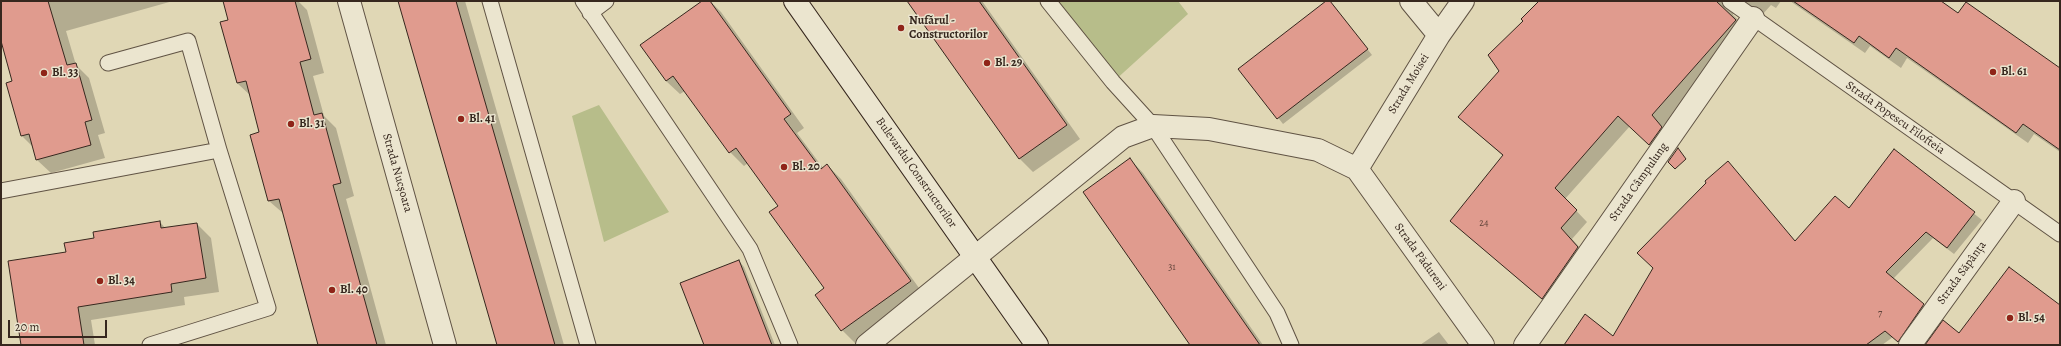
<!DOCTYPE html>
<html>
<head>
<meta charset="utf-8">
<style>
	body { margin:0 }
	#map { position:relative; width:2061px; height:346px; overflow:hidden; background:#e0d7b5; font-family:Alegreya,serif }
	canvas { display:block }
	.frame { position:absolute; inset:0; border:2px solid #36271e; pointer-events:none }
	.scale { position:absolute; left:8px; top:320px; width:99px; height:18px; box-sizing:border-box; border:2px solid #36271e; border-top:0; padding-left:5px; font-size:12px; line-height:14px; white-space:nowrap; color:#36271e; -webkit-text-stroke:3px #ebe5cf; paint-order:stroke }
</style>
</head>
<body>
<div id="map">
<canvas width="2061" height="346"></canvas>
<div class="frame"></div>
<div class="scale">20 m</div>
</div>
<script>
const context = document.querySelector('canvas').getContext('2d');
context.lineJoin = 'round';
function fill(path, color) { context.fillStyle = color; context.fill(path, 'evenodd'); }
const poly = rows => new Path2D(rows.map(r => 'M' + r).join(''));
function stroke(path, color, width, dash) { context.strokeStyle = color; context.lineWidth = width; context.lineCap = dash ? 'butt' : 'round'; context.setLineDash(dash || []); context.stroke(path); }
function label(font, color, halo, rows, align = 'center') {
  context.font = font + ' Alegreya,serif'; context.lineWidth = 3; context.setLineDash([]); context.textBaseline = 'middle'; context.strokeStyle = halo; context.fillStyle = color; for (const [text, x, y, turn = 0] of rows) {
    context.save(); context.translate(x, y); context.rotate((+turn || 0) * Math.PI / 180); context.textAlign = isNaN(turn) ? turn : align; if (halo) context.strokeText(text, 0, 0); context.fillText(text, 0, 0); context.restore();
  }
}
fill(poly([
	[1048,1,1178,1,1188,14,1113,82],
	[599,105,669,212,604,242,572,116]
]), '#b7bd8a');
fill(poly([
	[1,1,173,1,66,31,76,65,89,78,105,133,98,135,105,158,51,173,37,160,33,147,22,136,14,82,1,37],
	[224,1,298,1,307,10,324,73,313,76,324,116,336,128,354,196,346,199,386,345,319,345,284,214,269,201,251,136,261,133,251,96,237,83,229,20],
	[399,1,465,1,564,345,498,345],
	[704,1,710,1,721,12,804,128,797,133,823,168,827,165,841,179,924,295,856,344,842,330,816,295,825,288,779,206,748,163,744,166,730,152,685,91,680,94,666,81],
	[908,1,982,1,1080,139,1033,172,1019,158],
	[1327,1,1334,6,1372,55,1283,124,1240,69],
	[1540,1,1781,1,1776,8,1771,5,1762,15,1734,6,1733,15,1748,29,1662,127,1672,139,1661,155,1630,126,1565,199,1587,222,1572,239,1589,258,1553,309,1451,221,1503,156,1459,117,1501,71,1525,21],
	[1790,1,1939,1,1958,14,2060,69,2060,152,2034,134,2028,143,1907,58,1901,68,1870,46,1865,53],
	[1895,151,1982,220,1954,254,1933,238,1893,279,1930,312,1902,345,1893,337,1882,345,1565,345,1613,337,1795,242,1850,209],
	[1130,159,1143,173,1263,345,1191,345],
	[160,222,166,229,197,224,211,238,219,292,184,297,185,305,91,320,95,345,22,345,67,253,95,239],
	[739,261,744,267,775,345,705,345],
	[1439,332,1449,345,1420,345]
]), '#0003');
const building = poly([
	[1,1,48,1,67,65,76,63,92,120,85,122,91,145,36,160,29,134,21,136,6,83,12,81,1,41,1,1],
	[223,1,295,1,311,59,300,62,314,115,322,113,341,183,333,185,377,345,318,345,279,199,268,201,250,135,259,132,246,81,237,83,220,22,228,20,223,1],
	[398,1,456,1,555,345,497,345,398,1],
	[702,1,710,1,791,114,784,119,821,169,827,164,911,281,841,331,815,295,824,288,769,212,778,206,736,148,729,153,673,76,666,81,640,45,702,1],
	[907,1,979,1,1067,125,1019,159,907,1],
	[1326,1,1330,1,1368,49,1277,119,1238,69,1326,1],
	[1539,1,1716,1,1736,20,1652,115,1662,127,1649,145,1618,116,1555,188,1577,210,1561,228,1578,247,1542,299,1450,221,1503,155,1458,117,1499,71,1488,55,1523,21,1521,19,1539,1],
	[1793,1,1941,1,1958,13,1966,2,2060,68,2060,150,2023,124,2016,133,1896,48,1889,58,1859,36,1854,43,1793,1],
	[1678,148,1686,159,1675,169,1668,162,1678,148],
	[1894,149,1975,212,1947,248,1926,232,1886,272,1924,304,1898,342,1885,331,1866,345,1564,345,1585,314,1613,336,1653,268,1637,253,1706,183,1705,181,1728,161,1795,241,1835,196,1849,208,1894,149],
	[1130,158,1260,345,1190,345,1083,192,1130,158],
	[160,221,161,228,197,223,206,278,171,284,172,292,78,307,84,345,21,345,8,261,66,252,64,243,94,238,93,232,160,221],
	[739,260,772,345,704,345,680,283,739,260],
	[2009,267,2060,305,2060,345,1925,345,1943,320,1959,333,2009,267]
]);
fill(building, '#e09b8e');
stroke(building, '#36271e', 1);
const lane = poly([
	[490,1,588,345],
	[583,1,750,249,790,345],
	[1048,1,1113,82,1153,126,1277,313,1291,345],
	[1730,1,2060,234],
	[590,13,606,1],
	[108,63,188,41,219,150],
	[1,191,219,150,268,308,150,345]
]);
const street = poly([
	[349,1,445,345],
	[1411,1,1439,35],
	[1357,169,1439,35,1463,1],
	[867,345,1123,137,1153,126,1209,129,1318,150,1357,169,1483,345],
	[1525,345,1753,18],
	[1910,345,2014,201]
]);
const secondary = poly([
	[795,1,1037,345]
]);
stroke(lane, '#605344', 17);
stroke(street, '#605344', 24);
stroke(secondary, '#36271e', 24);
stroke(lane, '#ebe5cf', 15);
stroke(street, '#ebe5cf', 22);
stroke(secondary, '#ebe5cf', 22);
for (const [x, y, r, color] of [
	[901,28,4,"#8f2418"],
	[987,63,4,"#8f2418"],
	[1993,72,4,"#8f2418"],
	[44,73,4,"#8f2418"],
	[461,119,4,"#8f2418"],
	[291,124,4,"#8f2418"],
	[784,167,4,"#8f2418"],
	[100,281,4,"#8f2418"],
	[332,290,4,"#8f2418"],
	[2010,318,4,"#8f2418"]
]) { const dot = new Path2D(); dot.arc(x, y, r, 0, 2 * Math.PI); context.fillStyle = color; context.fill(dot); stroke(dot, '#ebe5cf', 1.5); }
label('10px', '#60443a', null, [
	["24",1484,224],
	["31",1172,268],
	["7",1880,314]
]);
label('bold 12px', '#36271e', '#ebe5cf', [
	["Nufărul -",909,21],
	["Constructorilor",909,35],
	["Bl. 29",995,63],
	["Bl. 61",2001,72],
	["Bl. 33",52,73],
	["Bl. 41",469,119],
	["Bl. 31",299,124],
	["Bl. 20",792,167],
	["Bl. 34",108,281],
	["Bl. 40",340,290],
	["Bl. 54",2018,318]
], 'left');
label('12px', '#36271e', '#ebe5cf', [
	["Strada Moisei",1409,84,-59],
	["Strada Popescu Filofteia",1895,118,35],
	["Strada Nucșoara",397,173,74],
	["Bulevardul Constructorilor",916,173,55],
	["Strada Câmpulung",1639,182,-55],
	["Strada Pădureni",1420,257,54],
	["Strada Săpânța",1962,273,-54]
]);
</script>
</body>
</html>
